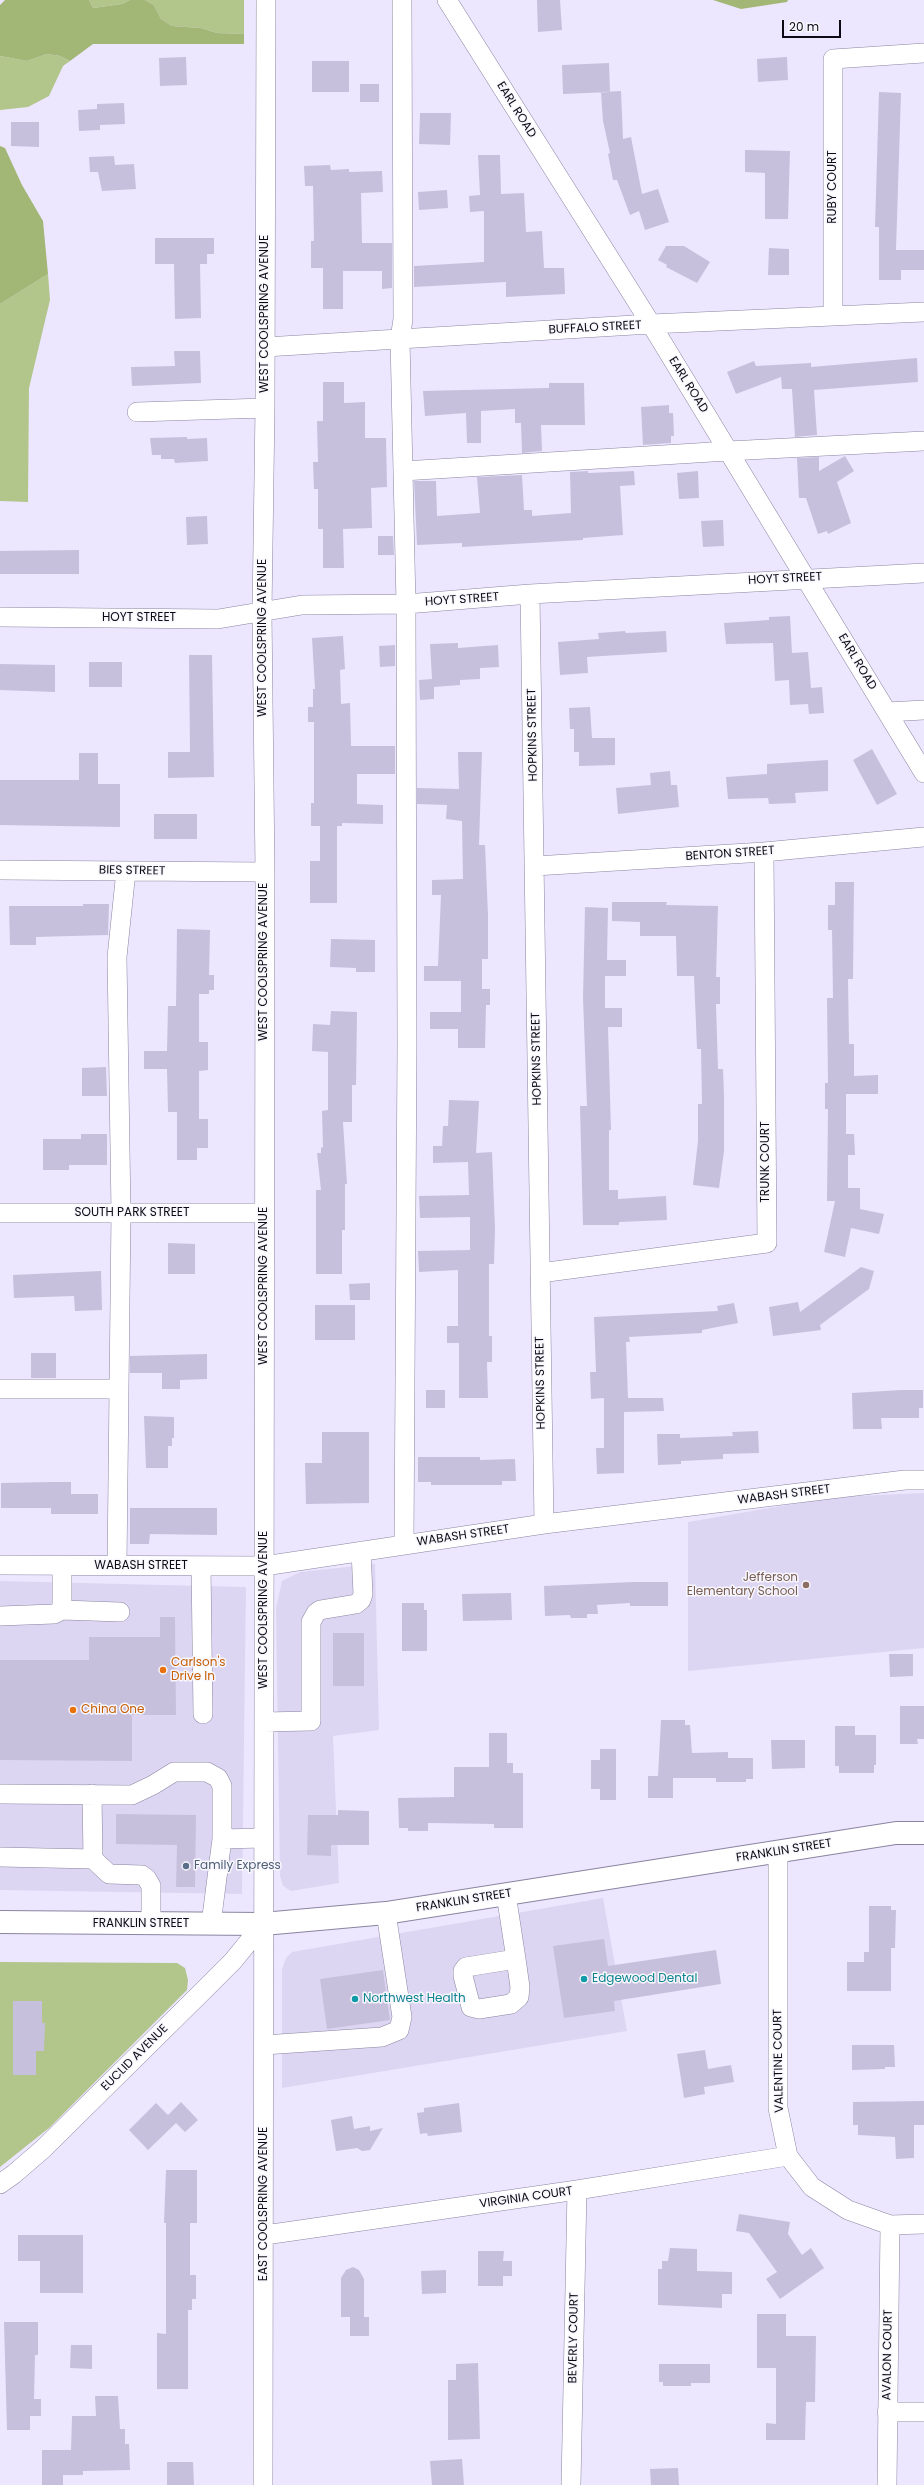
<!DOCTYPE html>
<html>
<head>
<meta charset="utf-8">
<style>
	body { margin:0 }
	#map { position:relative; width:924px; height:2485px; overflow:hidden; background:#ece7ff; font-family:Poppins,sans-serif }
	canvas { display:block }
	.scale { position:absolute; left:782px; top:20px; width:59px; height:18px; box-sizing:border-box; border:2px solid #0d0a14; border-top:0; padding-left:5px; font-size:12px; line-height:14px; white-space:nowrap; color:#0d0a14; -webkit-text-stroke:3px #f8f7fd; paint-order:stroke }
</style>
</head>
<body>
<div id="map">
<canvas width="924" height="2485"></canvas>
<div class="scale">20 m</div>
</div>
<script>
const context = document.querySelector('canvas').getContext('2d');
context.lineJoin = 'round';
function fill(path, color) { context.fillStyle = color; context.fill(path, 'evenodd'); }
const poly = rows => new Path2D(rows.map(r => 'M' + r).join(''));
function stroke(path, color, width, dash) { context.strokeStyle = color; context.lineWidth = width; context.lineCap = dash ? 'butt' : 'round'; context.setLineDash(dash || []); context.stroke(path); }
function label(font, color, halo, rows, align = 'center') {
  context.font = font + ' Poppins,sans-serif'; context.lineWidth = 3; context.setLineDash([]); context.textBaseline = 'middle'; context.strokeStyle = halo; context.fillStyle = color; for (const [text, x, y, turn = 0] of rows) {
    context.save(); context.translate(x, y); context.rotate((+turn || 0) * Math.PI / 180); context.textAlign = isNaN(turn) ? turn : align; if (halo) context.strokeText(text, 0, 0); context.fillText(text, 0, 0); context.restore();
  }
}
fill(poly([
	[924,1493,924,1648,688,1671,688,1522,834,1497],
	[375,1564,379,1730,333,1736,339,1883,291,1891,283,1886,280,1876,276,1608,282,1581,300,1572],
	[0,1581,246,1587,242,1894,0,1890],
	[603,1898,627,2031,282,2088,282,1969,286,1958,292,1952]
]), '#ddd6f3');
fill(poly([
	[89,0,130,0,122,4,93,8],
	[145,0,244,0,244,34,217,33,201,28,172,26,161,19,154,5],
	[47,54,60,56,70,61,63,66,49,96,28,107,0,110,0,56,27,61],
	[48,274,50,300,29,388,28,502,0,501,0,304],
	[0,1962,177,1963,185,1968,188,1980,187,1990,49,2128,0,2167]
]), '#b2c58b');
fill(poly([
	[5,0,89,0,93,8,122,4,130,0,145,0,154,5,161,19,172,26,201,28,217,33,244,34,244,44,93,44,70,61,60,56,47,54,27,61,0,56,0,5],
	[713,0,788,0,787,2,741,9],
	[0,146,5,148,22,185,43,221,48,274,0,304]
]), '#a2b776');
fill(poly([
	[537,0,560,0,562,30,538,32],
	[186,57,187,85,160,86,159,58],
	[787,57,788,80,758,82,757,59],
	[312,61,349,61,349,92,312,92],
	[609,63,610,92,563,94,562,65],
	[360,84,379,84,379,102,360,102],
	[621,91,623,139,631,137,642,194,658,189,669,222,645,230,639,211,630,215,617,180,613,180,608,154,610,153,603,121,601,92],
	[879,92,901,93,896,250,924,250,924,270,901,270,901,280,879,280,879,227,875,227],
	[124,103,125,124,100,125,100,130,79,131,78,110,97,109,97,104],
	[420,113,451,113,450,145,419,144],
	[11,122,39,122,39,147,11,146],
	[745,150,790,151,788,219,765,219,765,173,745,172],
	[478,155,500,155,501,194,524,193,526,232,542,231,544,268,564,268,565,294,506,297,506,282,414,287,414,266,484,262,484,211,470,212,469,196,480,195],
	[114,156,115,165,134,164,136,189,102,191,98,172,90,172,89,157],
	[330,165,331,170,349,169,349,172,382,171,383,192,361,193,362,243,392,243,392,288,382,289,382,271,343,271,343,309,323,309,323,268,311,268,311,241,314,241,313,186,305,186,304,166],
	[447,190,448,208,419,210,418,192],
	[155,238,214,238,214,254,207,254,207,264,200,264,201,318,175,319,174,264,155,264],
	[666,246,684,246,710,262,697,283,666,267,667,265,658,260],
	[769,248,789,249,789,275,768,275],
	[174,351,200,351,201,383,132,386,131,367,175,366],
	[917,358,918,382,814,390,817,435,795,437,792,389,782,389,781,377,736,394,727,372,754,361,756,366,811,363,811,367],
	[323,382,344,382,344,403,365,402,365,438,386,438,387,487,371,488,372,528,343,529,344,568,323,568,323,529,318,529,318,489,314,489,313,462,318,462,317,421,323,421],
	[549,383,584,383,585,425,541,425,542,451,522,453,521,423,515,423,515,409,481,411,481,443,467,443,466,413,425,416,423,391,549,388],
	[669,405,669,413,673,413,674,436,671,436,671,443,643,445,641,407],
	[187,437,187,439,207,438,208,461,175,463,174,459,161,459,161,455,152,455,150,438],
	[845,456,854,471,837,482,851,523,828,534,827,531,818,534,806,498,799,498,797,458,819,457,819,471],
	[588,471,588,473,634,471,635,485,620,486,623,535,583,538,583,540,462,547,462,543,417,545,414,481,436,481,437,516,480,513,477,477,522,475,524,510,532,510,532,516,571,513,570,472],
	[698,471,699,498,679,499,677,473],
	[207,516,208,544,187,545,186,517],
	[723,520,724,546,703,547,701,521],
	[378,536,393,536,394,555,378,555],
	[79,550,79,574,0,574,0,551],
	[790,616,792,653,808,652,811,688,822,687,824,713,809,714,808,704,790,705,789,680,775,681,773,643,726,644,724,623,769,620,769,617],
	[625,631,626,633,666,631,667,652,587,657,588,673,560,675,558,642,599,639,598,633],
	[343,636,345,669,340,670,341,704,350,703,351,746,395,746,395,774,357,774,357,804,383,805,383,824,342,823,342,826,337,826,337,903,310,903,310,861,320,861,320,826,311,826,311,803,314,803,314,722,308,722,308,707,313,707,313,689,315,689,312,638],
	[458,643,458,648,498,645,499,667,480,668,480,679,460,680,460,685,434,687,434,699,420,700,419,680,432,679,430,644],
	[395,645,395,666,380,667,379,646],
	[189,655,212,655,214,777,168,778,168,752,190,752],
	[89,662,122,662,122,687,89,687],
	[0,664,55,665,55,692,0,690],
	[590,707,592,738,615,738,615,765,579,766,579,752,574,752,574,729,570,729,569,708],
	[872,749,897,794,877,805,853,760],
	[458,752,482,752,479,845,485,845,488,915,488,959,482,959,482,989,490,989,490,1005,486,1005,485,1048,458,1048,458,1029,430,1029,430,1012,461,1012,461,981,424,981,424,966,438,966,441,895,432,895,432,880,463,879,462,821,446,819,447,805,417,804,417,788,459,789],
	[79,753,98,753,98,784,120,784,120,827,0,825,0,780,79,780],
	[828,760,828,791,795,793,796,803,769,804,768,798,728,799,726,777,767,774,767,764],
	[670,771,671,785,677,785,679,807,618,814,616,788,651,785,650,773],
	[154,814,197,814,197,839,154,839],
	[835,882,854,882,853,979,848,979,849,1044,854,1044,854,1076,878,1075,878,1094,846,1094,846,1134,854,1134,855,1155,848,1155,848,1188,860,1188,860,1209,884,1214,879,1234,851,1228,845,1257,824,1252,835,1201,827,1201,828,1109,825,1109,825,1083,828,1083,827,998,833,998,832,930,828,930,828,905,835,905],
	[612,902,667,902,666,905,718,906,716,977,720,977,720,1004,716,1004,718,1069,723,1069,724,1095,724,1151,719,1188,693,1185,698,1141,698,1104,702,1104,701,1049,697,1049,694,976,677,976,676,936,640,936,640,922,612,921],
	[83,904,109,904,108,935,36,937,36,945,10,945,9,906,83,906],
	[585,907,608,908,607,960,626,960,626,976,605,976,605,1008,622,1008,622,1027,608,1027,611,1130,609,1130,609,1190,618,1190,618,1199,666,1196,667,1220,619,1222,619,1225,583,1225,580,1106,587,1106,583,998],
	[177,929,210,930,209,975,214,975,214,990,209,990,209,994,199,994,199,1042,208,1042,208,1070,199,1071,199,1119,208,1119,208,1148,197,1148,197,1160,177,1160,177,1112,168,1112,167,1069,144,1069,144,1051,167,1051,168,1006,176,1006],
	[331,939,375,940,375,972,356,972,356,968,330,967],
	[331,1011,357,1012,356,1085,352,1085,352,1122,343,1122,347,1184,345,1184,345,1230,342,1230,342,1274,316,1274,316,1190,321,1190,317,1153,321,1153,321,1148,323,1147,322,1111,328,1110,328,1052,312,1051,313,1024,330,1025],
	[106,1067,107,1096,82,1096,82,1068],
	[449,1100,479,1101,476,1153,492,1152,495,1229,494,1264,489,1264,489,1336,492,1336,492,1362,487,1362,488,1398,459,1398,459,1343,447,1343,447,1326,458,1326,458,1270,419,1272,418,1251,470,1250,470,1217,420,1218,419,1196,469,1195,468,1162,433,1163,433,1146,442,1146,443,1126,448,1126],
	[81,1134,107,1134,107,1165,69,1165,69,1170,43,1170,43,1139,81,1139],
	[168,1243,195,1244,195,1274,168,1274],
	[861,1267,874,1271,869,1289,820,1325,821,1330,773,1336,769,1307,798,1302,800,1312],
	[101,1271,102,1310,75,1311,74,1296,14,1298,13,1275],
	[370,1283,370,1300,350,1300,349,1284],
	[734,1303,738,1323,702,1330,702,1333,629,1337,630,1342,626,1342,628,1398,663,1398,664,1411,624,1412,624,1473,597,1474,596,1448,604,1448,604,1398,591,1399,590,1372,596,1372,594,1317,718,1311,717,1306],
	[315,1305,355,1305,355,1340,315,1340],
	[31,1353,56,1353,56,1378,31,1378],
	[207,1354,207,1379,180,1380,180,1389,162,1389,162,1373,130,1373,130,1356],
	[426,1390,445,1390,445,1408,426,1408],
	[901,1390,923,1390,923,1408,919,1408,919,1418,881,1418,882,1429,853,1429,852,1393],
	[144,1416,174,1417,174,1438,172,1438,172,1446,168,1446,168,1468,146,1468],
	[758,1431,759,1453,723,1454,723,1459,681,1461,681,1464,658,1465,657,1434,680,1434,680,1438,733,1436,732,1432],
	[322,1432,369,1432,369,1503,306,1504,305,1463,322,1463],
	[418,1457,480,1457,480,1460,515,1459,516,1481,502,1481,502,1485,431,1485,431,1482,418,1482],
	[51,1482,71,1482,71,1494,98,1494,98,1514,51,1514,51,1508,1,1508,1,1483],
	[130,1508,217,1508,217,1535,150,1534,149,1544,130,1544],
	[633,1582,668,1582,668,1606,630,1606,630,1603,597,1605,598,1614,587,1614,587,1618,571,1618,570,1615,545,1616,544,1586],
	[511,1593,512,1620,463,1621,462,1594],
	[402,1603,424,1603,424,1610,427,1610,427,1651,402,1651],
	[160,1617,175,1617,176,1715,132,1715,132,1761,0,1760,0,1660,89,1660,89,1637,160,1637],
	[333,1633,364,1633,364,1686,333,1686],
	[889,1654,913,1654,913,1676,890,1677],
	[900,1706,924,1706,924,1739,917,1739,918,1744,900,1744],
	[661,1720,685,1720,685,1725,690,1725,692,1753,728,1752,728,1758,753,1758,753,1779,746,1779,746,1782,716,1782,716,1778,673,1778,673,1798,648,1798,648,1776,658,1776],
	[835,1726,855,1726,855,1735,876,1735,876,1765,874,1765,874,1773,839,1773,839,1766,835,1766],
	[489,1733,507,1733,507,1763,513,1763,513,1773,523,1773,523,1828,494,1828,494,1824,428,1823,428,1831,408,1831,408,1828,399,1828,398,1798,454,1797,454,1767,489,1767],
	[771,1740,805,1740,805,1768,772,1769],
	[600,1749,616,1749,616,1800,600,1800,600,1789,591,1789,591,1760,600,1760],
	[338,1810,369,1811,369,1845,331,1845,331,1856,307,1855,308,1815,338,1815],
	[116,1814,196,1815,195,1887,176,1887,177,1845,116,1844],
	[869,1906,891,1906,891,1910,896,1910,895,1948,891,1948,891,1991,847,1991,847,1962,864,1962,864,1952,869,1952],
	[604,1939,608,1966,716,1950,721,1984,614,2001,615,2011,564,2018,553,1946],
	[383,1970,390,2020,327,2029,320,1979],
	[13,2001,42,2001,42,2023,45,2023,44,2051,36,2051,36,2075,13,2075],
	[852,2045,894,2045,895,2067,885,2067,885,2069,852,2070],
	[705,2050,708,2069,731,2065,734,2082,704,2087,705,2094,684,2098,677,2054],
	[924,2101,924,2125,914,2125,914,2158,896,2159,895,2137,858,2135,858,2125,853,2125,853,2102],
	[181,2102,198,2120,185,2132,176,2123,148,2150,129,2130,156,2103,174,2121,168,2115],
	[459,2103,462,2132,428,2136,427,2133,420,2134,417,2113,424,2112,424,2108],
	[352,2116,354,2129,370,2126,370,2131,383,2128,370,2150,362,2151,357,2148,336,2151,331,2120],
	[166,2170,197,2170,197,2223,190,2223,190,2275,196,2275,196,2299,192,2299,192,2310,188,2310,188,2389,157,2389,157,2333,166,2334,166,2223,164,2223],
	[739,2214,790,2222,788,2234,802,2255,811,2248,824,2268,780,2299,766,2279,777,2272,749,2233,736,2231],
	[18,2235,83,2235,83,2293,40,2293,40,2261,18,2261],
	[670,2248,697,2249,697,2271,732,2272,732,2294,722,2294,722,2308,658,2305,658,2269,662,2269,662,2261,668,2261],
	[478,2251,504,2251,503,2261,512,2261,512,2276,503,2276,503,2286,478,2286],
	[353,2267,359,2270,364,2279,364,2317,369,2317,369,2336,350,2336,350,2317,341,2317,341,2278,346,2270],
	[446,2270,446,2293,422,2294,421,2271],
	[757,2314,786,2314,786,2336,816,2336,815,2402,806,2402,805,2440,766,2440,766,2423,776,2424,776,2368,757,2368],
	[4,2322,38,2322,38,2355,35,2355,34,2399,41,2399,41,2416,30,2416,30,2430,7,2430],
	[71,2345,92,2345,92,2369,70,2368],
	[478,2363,480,2439,448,2440,448,2380,456,2380,456,2364],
	[659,2364,710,2364,710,2383,691,2383,691,2386,663,2386,663,2382,659,2382],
	[95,2396,118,2396,120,2429,125,2429,125,2444,129,2444,130,2470,83,2471,83,2475,63,2475,63,2485,42,2485,42,2450,71,2450,72,2416,96,2416],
	[462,2459,464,2485,432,2485,430,2461],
	[167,2462,193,2462,194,2485,167,2485],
	[678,2468,679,2485,651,2485,650,2469]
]), '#c7c0dd');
const minor = poly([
	[402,0,403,319,400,339,406,604,407,1046,404,1545],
	[447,0,651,324,924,773],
	[833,316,833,59,924,53],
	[265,347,651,324,924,312],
	[137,412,265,408],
	[403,471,728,451,924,441],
	[530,594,544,1524],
	[0,617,218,619,302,605,406,604,530,594,924,573],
	[887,712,924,710],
	[535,866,764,852,924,837],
	[0,870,265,872],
	[0,1213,264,1213],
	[540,1273,767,1243,764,852],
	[0,1389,119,1389],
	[0,1565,264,1566,544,1524,905,1480,924,1480],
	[117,1565,121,1213,117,957,126,871],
	[201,1566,203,1714],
	[62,1610,120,1612],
	[0,1616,54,1614,62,1610,62,1565],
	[264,1722,311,1721,311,1622,316,1613,320,1610,356,1604,361,1600,363,1594,361,1551],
	[0,1794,132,1795,153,1785,174,1772,207,1772,218,1778,222,1786,222,1839,211,1924],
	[92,1794,93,1859,109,1874,142,1875,147,1879,151,1886,151,1924],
	[222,1839,264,1838],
	[778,1852,778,2108,788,2156,812,2187,848,2210,890,2225,924,2224],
	[0,1857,93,1859],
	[506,1894,516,1959,520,1987,519,1997,511,2004,479,2009,471,2007,463,1976,463,1971,466,1967,516,1959],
	[264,2045,382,2037,399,2030,402,2017,386,1913],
	[0,2184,14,2174,43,2149,203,1991,233,1961,263,1924],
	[265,2235,577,2190,788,2156],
	[887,2412,924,2412],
	[263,2485,265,872,262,612,265,408,266,0],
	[571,2485,577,2190],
	[887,2485,890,2225]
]);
const major = poly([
	[0,1922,263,1924,386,1913,896,1833,924,1833]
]);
stroke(minor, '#8b84a0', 20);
stroke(major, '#8b84a0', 24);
stroke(minor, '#fff', 19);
stroke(major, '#fff', 22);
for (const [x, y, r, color] of [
	[806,1585,4,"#8d6e63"],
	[163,1670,4,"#e8710a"],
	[73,1710,4,"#e8710a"],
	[186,1866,4,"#5c6f8a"],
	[584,1979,4,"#0f9aa8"],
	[355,1999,4,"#0f9aa8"]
]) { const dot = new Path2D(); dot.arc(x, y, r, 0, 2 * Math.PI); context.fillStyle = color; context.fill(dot); stroke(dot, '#f8f7fd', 1.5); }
label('12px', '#0d0a14', '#f8f7fd', [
	["EARL ROAD",516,110,58],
	["RUBY COURT",833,187,-90],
	["WEST COOLSPRING AVENUE",265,314,-90],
	["BUFFALO STREET",595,328,-3],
	["EARL ROAD",688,385,58],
	["HOYT STREET",785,579,-3],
	["HOYT STREET",462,600,-4],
	["HOYT STREET",139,618],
	["WEST COOLSPRING AVENUE",263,638,-90],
	["EARL ROAD",857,662,59],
	["HOPKINS STREET",533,735,-91],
	["BENTON STREET",730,854,-4],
	["BIES STREET",132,871,1],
	["WEST COOLSPRING AVENUE",264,962,-90],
	["HOPKINS STREET",537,1059,-91],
	["TRUNK COURT",766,1162,-90],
	["SOUTH PARK STREET",132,1213],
	["WEST COOLSPRING AVENUE",264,1286,-90],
	["HOPKINS STREET",541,1383,-91],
	["WABASH STREET",784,1495,-7],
	["WABASH STREET",463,1536,-8],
	["WABASH STREET",141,1566],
	["WEST COOLSPRING AVENUE",264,1610,-90],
	["FRANKLIN STREET",784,1851,-9],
	["FRANKLIN STREET",464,1901,-9],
	["FRANKLIN STREET",141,1924],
	["EUCLID AVENUE",135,2058,-45],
	["VALENTINE COURT",779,2061,-91],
	["VIRGINIA COURT",526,2198,-8],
	["EAST COOLSPRING AVENUE",264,2204,-90],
	["BEVERLY COURT",574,2338,-89],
	["AVALON COURT",888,2355,-89]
]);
label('12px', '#785e54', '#f8f7fd', [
	["Jefferson",798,1578],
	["Elementary School",798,1592]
], 'right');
label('12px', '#c56008', '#f8f7fd', [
	["Carlson's",171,1663],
	["Drive In",171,1677],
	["China One",81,1710]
], 'left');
label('12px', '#4e5e75', '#f8f7fd', [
	["Family Express",194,1866]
], 'left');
label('12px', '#0d838f', '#f8f7fd', [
	["Edgewood Dental",592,1979],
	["Northwest Health",363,1999]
], 'left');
</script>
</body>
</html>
